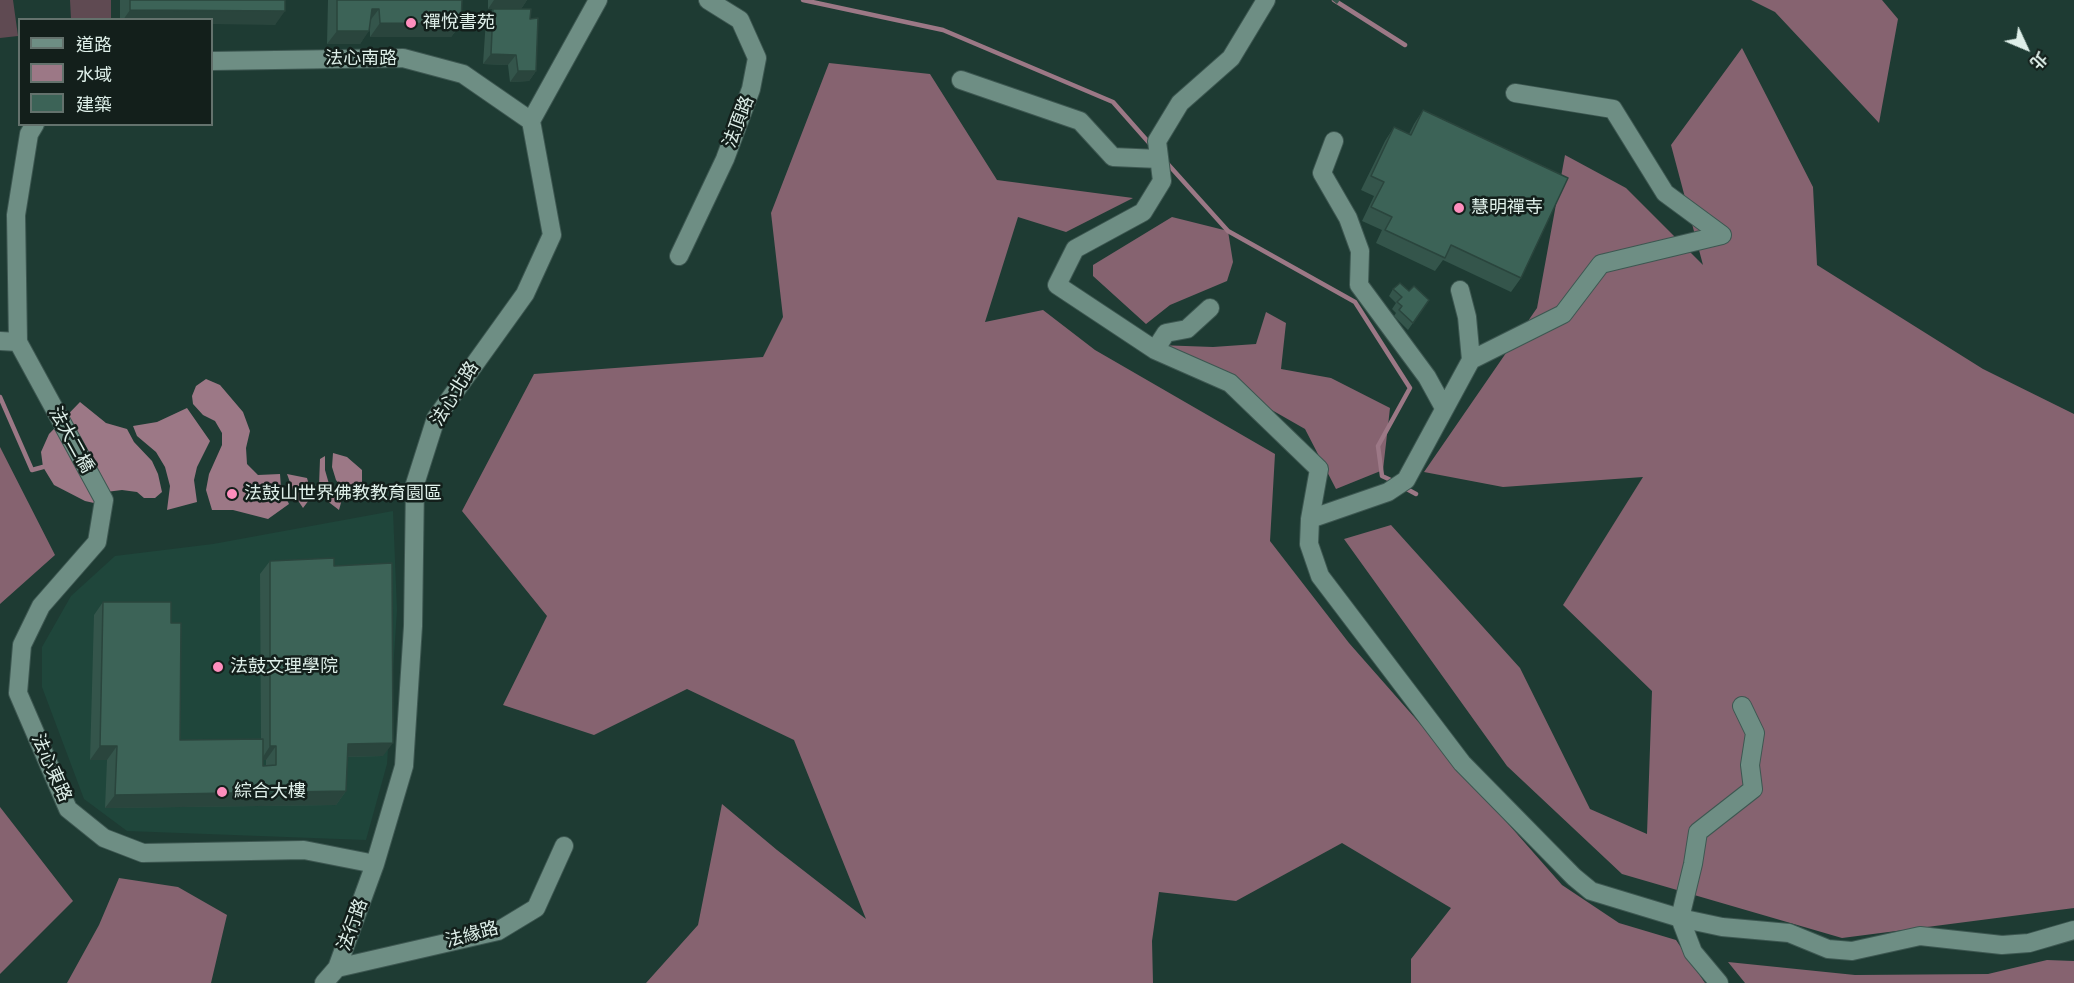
<!DOCTYPE html>
<html>
<head>
<meta charset="utf-8">
<style>
	body { margin:0 }
	#map { position:relative; width:2074px; height:983px; overflow:hidden; background:#1e3b33; font-family:"Noto Serif","Noto Sans TC",serif }
	canvas { display:block }
	.legend { position:absolute; left:18px; top:18px; width:195px; height:108px; box-sizing:border-box; background:#131f1b; border:2px solid #64726d; margin:0; padding:8px 10px; list-style:none; font-size:18px; color:#deefe9 }
	.legend li { display:flex; align-items:center; gap:12px; height:30px }
	.legend b { width:30px; border:2px solid #64726d }
	.north { position:absolute; left:1996px; top:18px; width:60px; height:60px; -webkit-text-stroke:4px #131f1b; paint-order:stroke; rotate:134deg; font-size:16px; font-weight:700; line-height:24px; text-align:center; color:#deefe9 }
	.north::after { content:''; display:block; margin:auto; width:21px; height:27px; background:#deefe9; clip-path:polygon(50% 0,100% 100%,50% 72%,0 100%) }
</style>
</head>
<body>
<div id="map">
<canvas width="2074" height="983"></canvas>
<ul class="legend">
<li><b style="height:8px;background:#6e8e84"></b>道路</li>
<li><b style="height:16px;background:#9c7886"></b>水域</li>
<li><b style="height:16px;background:#3c6357"></b>建築</li>
</ul>
<div class="north">北</div>
</div>
<script>
const context = document.querySelector('canvas').getContext('2d');
context.lineJoin = 'round';
function fill(path, color) { context.fillStyle = color; context.fill(path, 'evenodd'); }
const poly = rows => new Path2D(rows.map(r => 'M' + r).join(''));
function stroke(path, color, width, dash) { context.strokeStyle = color; context.lineWidth = width; context.lineCap = dash ? 'butt' : 'round'; context.setLineDash(dash || []); context.stroke(path); }
function label(font, color, halo, rows, align = 'center') {
  context.font = font + ' "Noto Serif","Noto Sans TC",serif'; context.lineWidth = 5; context.setLineDash([]); context.textBaseline = 'middle'; context.strokeStyle = halo; context.fillStyle = color; for (const [text, x, y, turn = 0] of rows) {
    context.save(); context.translate(x, y); context.rotate((+turn || 0) * Math.PI / 180); context.textAlign = isNaN(turn) ? turn : align; if (halo) context.strokeText(text, 0, 0); context.fillText(text, 0, 0); context.restore();
  }
}
fill(poly([
	[393,511,397,610,387,764,366,840,127,831,84,799,42,687,42,647,71,596,115,556,213,544]
]), '#1f463b');
fill(poly([
	[0,0,13,0,18,36,0,38],
	[70,0,111,0,111,19,71,19]
]), '#5f4a52');
fill(poly([
	[1751,0,1882,0,1898,19,1879,123,1775,12],
	[1742,48,1813,187,1817,265,1983,369,2074,414,2074,908,1842,938,1622,874,1507,766,1344,539,1391,525,1520,668,1590,809,1647,834,1652,691,1563,605,1643,477,1503,487,1424,472,1537,308,1565,155,1626,188,1703,265,1671,145],
	[829,63,930,74,997,180,1133,198,1066,232,1018,217,985,322,1043,310,1095,350,1275,454,1270,541,1349,643,1562,885,1619,923,1676,940,1705,983,1411,983,1411,959,1451,908,1342,843,1236,901,1159,892,1152,941,1153,983,646,983,698,925,722,804,777,850,866,919,794,740,687,689,594,735,503,705,547,616,462,511,534,374,763,357,783,317,771,213],
	[1172,217,1228,231,1233,262,1227,281,1170,305,1146,324,1093,276,1093,265],
	[1266,312,1286,323,1281,369,1331,378,1390,408,1383,470,1336,489,1305,429,1158,345,1213,347,1256,344],
	[0,447,55,555,0,604],
	[0,807,73,901,0,974],
	[119,878,178,887,227,915,211,983,67,983,99,925],
	[2047,960,2074,961,2074,983,1745,983,1728,962,1855,975,1988,974]
]), '#866370');
fill(poly([
	[206,379,220,385,243,412,250,431,246,448,247,464,258,475,280,474,281,488,289,504,268,519,233,510,212,510,206,490,209,474,222,445,222,433,215,421,203,415,193,404,192,396,196,386],
	[80,402,106,423,127,429,134,442,152,461,158,474,162,492,155,498,144,498,137,492,122,490,106,492,94,503,85,501,54,485,43,467,41,452,49,434],
	[187,408,210,441,197,467,194,480,197,502,167,510,170,486,165,467,156,452,137,436,133,426,157,422],
	[333,453,347,457,362,470,362,488,355,498,344,490,336,480,332,467],
	[325,456,325,470,329,484,342,499,339,510,326,500,319,486,320,459],
	[287,474,307,478,312,496,303,508,295,496]
]), '#9c7886');
stroke(poly([
	[803,0,943,30,1113,102,1151,145],
	[1334,0,1405,45],
	[1166,162,1228,231,1355,302,1410,388,1378,446,1382,476,1395,482],
	[0,397,32,470,43,467],
	[1405,488,1416,494]
]), '#9c7886', 4.5);
const minor = poly([
	[1266,0,1231,58,1180,103,1157,141,1162,181,1143,212,1075,249,1057,285,1155,350,1230,383,1319,469,1310,519,1309,544,1320,576,1462,763,1574,877,1591,891,1680,918,1722,927,1789,933,1828,949,1852,951,1920,936,2002,945,2029,943,2074,930],
	[212,61,403,58,463,74,531,121],
	[961,80,1080,121,1113,157,1159,159],
	[531,121,598,0],
	[35,124,29,134,16,215,18,342,104,500,97,542,41,606,22,645,18,693,68,809,104,838,143,853,304,850,375,864],
	[1334,141,1322,173,1348,218,1360,251,1359,285,1427,377,1444,408],
	[679,256,725,159,751,89,757,58,740,20,708,0],
	[1460,290,1467,317,1471,360],
	[0,341,18,342],
	[1155,350,1166,333,1187,329,1210,308],
	[1310,519,1388,492,1406,480,1471,360,1563,314,1601,264,1722,235,1665,193,1613,109,1515,93],
	[337,968,498,931,536,908,564,846],
	[324,983,337,968,375,864,404,766,413,626,415,484,436,418,525,294,552,235,531,121],
	[1719,983,1693,952,1680,918,1693,864,1698,832,1753,789,1750,765,1755,733,1742,706]
]);
stroke(minor, '#3d5751', 20);
stroke(minor, '#6e8e84', 18);
fill(poly([
	[120,0,285,0,275,25,212,20,120,20],
	[328,0,462,0,461,24,451,37,370,37,370,28,360,44,327,44],
	[488,0,527,0,521,9,530,19,536,71,529,81,510,82,508,65,483,64,486,19,493,9,488,9],
	[1332,0,1340,0,1337,4],
	[1423,110,1521,278,1511,292,1443,260,1435,271,1376,243,1382,230,1362,221,1374,196,1361,190,1385,141,1394,127,1409,134,1414,124],
	[1393,289,1409,291,1429,300,1408,330,1394,316,1396,313,1392,309,1396,303,1389,296],
	[270,561,334,566,383,756,347,757,346,791,336,805,105,808,107,760,90,760,94,615,103,602,171,623,180,740,261,739,260,574],
	[263,760,266,760,266,766,263,766]
]), '#34554b');
fill(poly([
	[494,0,527,0,521,9,488,9],
	[372,9,379,9,369,22],
	[130,10,285,11,275,25,212,24,212,20,123,20],
	[380,23,461,24,451,37,370,37],
	[337,31,369,31,360,44,327,44],
	[491,54,516,55,508,65,483,64],
	[518,71,536,71,529,81,510,82],
	[393,743,383,756,338,757,348,744],
	[100,746,117,746,107,760,90,760],
	[270,746,276,746,266,760,261,760],
	[346,791,336,805,105,808,115,795]
]), '#2a453d');
const building = poly([
	[130,0,285,0,285,11,130,10,130,0],
	[337,0,462,0,461,24,380,23,379,9,372,9,369,31,337,31,337,0],
	[493,9,531,9,530,19,538,18,536,71,518,71,516,55,491,54,493,9],
	[1423,110,1568,178,1521,278,1451,245,1445,258,1385,230,1392,217,1371,207,1384,182,1371,176,1394,127,1411,135,1423,110],
	[1400,283,1409,291,1414,286,1429,300,1413,323,1399,310,1402,306,1397,302,1402,297,1393,289,1400,283],
	[334,558,334,566,392,563,393,743,348,744,346,791,115,795,117,746,100,746,103,602,171,602,171,623,181,623,180,740,263,739,263,766,276,765,276,746,270,746,270,561,334,558]
]);
fill(building, '#3c6357');
stroke(building, '#2a453d', 1.5);
for (const [x, y, r, color] of [
	[411,23,6,"#fe8ebd"],
	[1459,208,6,"#fe8ebd"],
	[232,494,6,"#fe8ebd"],
	[218,667,6,"#fe8ebd"],
	[222,792,6,"#fe8ebd"]
]) { const dot = new Path2D(); dot.arc(x, y, r, 0, 2 * Math.PI); context.fillStyle = color; context.fill(dot); stroke(dot, '#131f1b', 2); }
label('18px', '#deefe9', '#131f1b', [
	["禪悅書苑",423,23],
	["慧明禪寺",1471,208],
	["法鼓山世界佛教教育園區",244,494],
	["法鼓文理學院",230,667],
	["綜合大樓",234,792]
], 'left');
label('18px', '#deefe9', '#131f1b', [
	["法心南路",361,59],
	["法頂路",739,122,-69],
	["法心北路",455,394,-58],
	["法大二橋",71,440,61],
	["法心東路",51,768,66],
	["法行路",353,925,-70],
	["法緣路",472,935,-15]
]);
</script>
</body>
</html>
